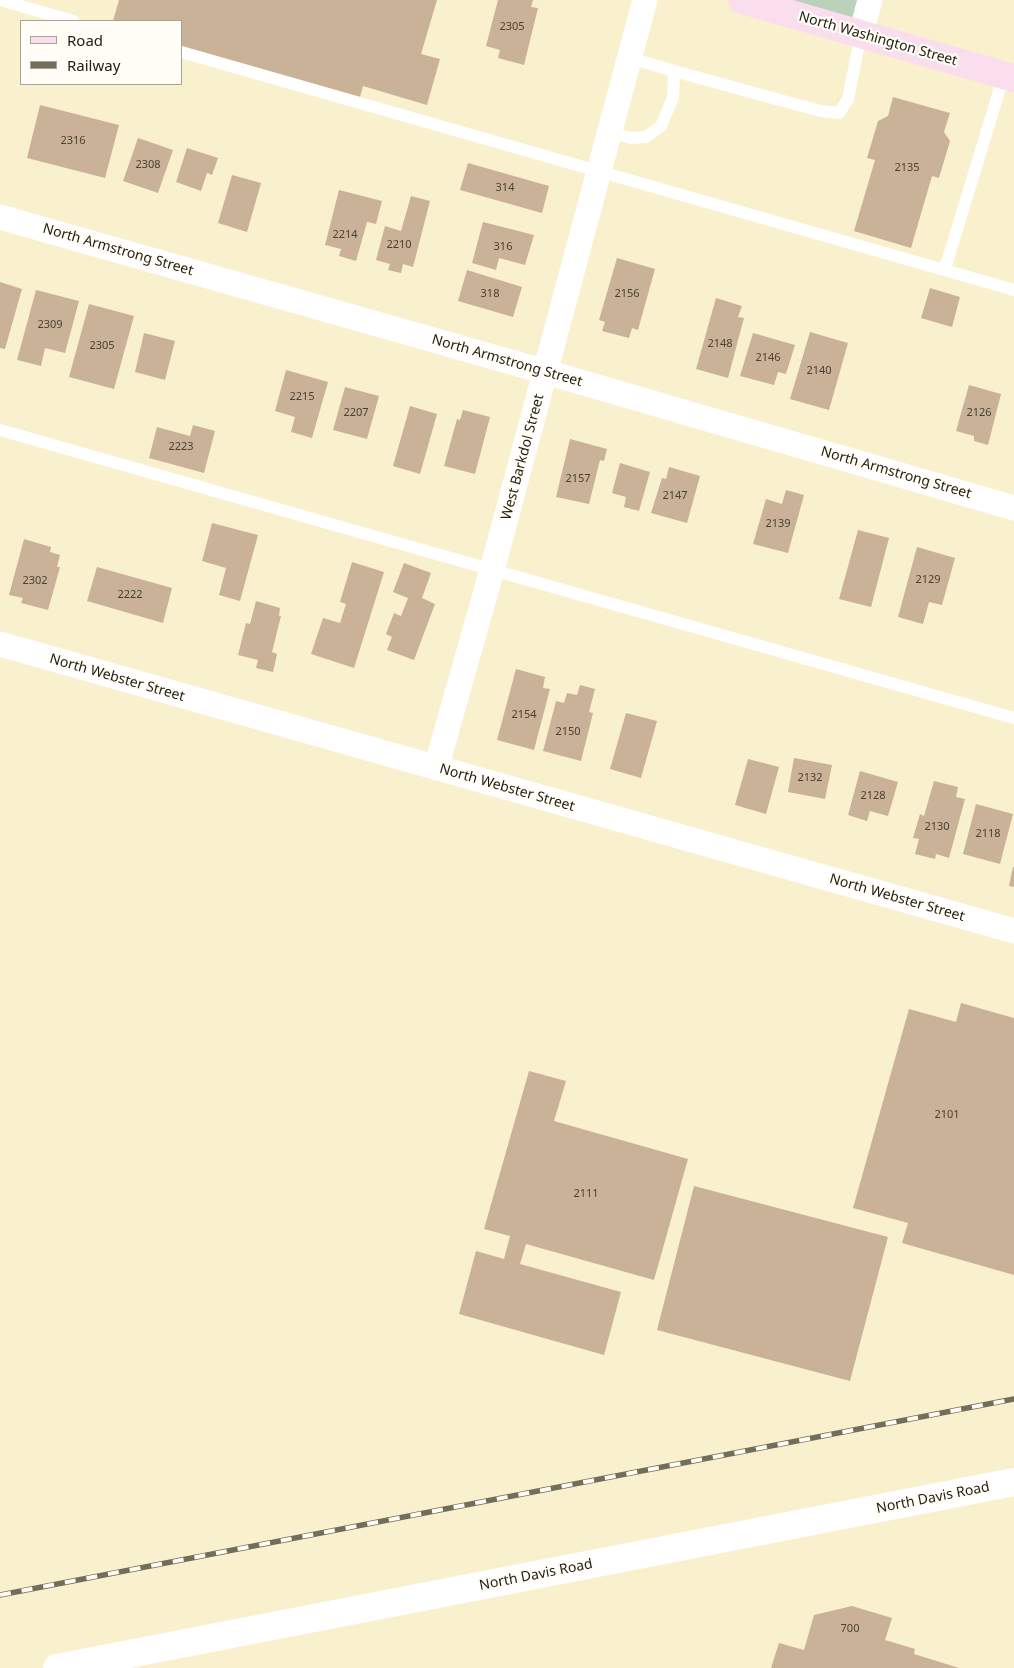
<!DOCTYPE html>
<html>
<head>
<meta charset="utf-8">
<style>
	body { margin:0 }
	#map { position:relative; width:1014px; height:1668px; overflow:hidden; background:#f9f0ce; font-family:"Noto Sans",sans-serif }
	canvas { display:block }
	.legend { position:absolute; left:20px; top:20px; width:162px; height:65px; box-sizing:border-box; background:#fffdf6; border:1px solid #a6a39a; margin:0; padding:6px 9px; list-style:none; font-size:15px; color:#201d11 }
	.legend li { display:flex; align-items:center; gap:10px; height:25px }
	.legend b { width:25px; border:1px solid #a6a39a }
</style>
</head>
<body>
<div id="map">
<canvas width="1014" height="1668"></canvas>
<ul class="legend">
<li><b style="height:6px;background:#fbdeed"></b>Road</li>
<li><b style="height:6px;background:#736d59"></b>Railway</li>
</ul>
</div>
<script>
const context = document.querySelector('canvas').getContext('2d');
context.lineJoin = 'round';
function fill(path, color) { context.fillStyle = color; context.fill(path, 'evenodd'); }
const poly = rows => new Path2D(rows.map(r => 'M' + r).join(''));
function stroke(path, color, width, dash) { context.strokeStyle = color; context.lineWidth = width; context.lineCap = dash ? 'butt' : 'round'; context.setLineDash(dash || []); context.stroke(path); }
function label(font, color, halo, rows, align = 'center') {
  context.font = font + ' "Noto Sans",sans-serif'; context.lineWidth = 4.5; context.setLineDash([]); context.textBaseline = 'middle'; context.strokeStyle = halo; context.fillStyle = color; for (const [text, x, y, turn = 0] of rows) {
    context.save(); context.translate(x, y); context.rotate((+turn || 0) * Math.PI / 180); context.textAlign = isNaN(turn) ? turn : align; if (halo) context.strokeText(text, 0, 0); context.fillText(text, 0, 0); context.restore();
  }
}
fill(poly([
	[743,0,870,0,861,34]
]), '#bad1ba');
fill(poly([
	[119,0,437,0,421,54,440,59,427,105,363,86,360,97,181,46,181,21,113,21],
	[498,0,533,0,531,7,538,8,524,65,498,58,500,50,486,46],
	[893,97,950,113,944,132,950,141,939,178,932,176,911,248,854,231,875,160,867,158,878,121,888,116],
	[40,105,119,125,105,178,27,158],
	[138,138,173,150,158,193,123,181],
	[187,148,218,158,212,175,207,173,201,191,176,182],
	[468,163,549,186,542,213,460,190],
	[232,175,261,183,247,232,218,223],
	[339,190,382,201,376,224,367,222,356,261,339,256,341,249,325,245],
	[411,196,430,201,413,267,403,264,401,273,388,270,390,264,376,260,385,226,401,231],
	[483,222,534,235,525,265,499,258,496,270,472,263],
	[617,258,655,269,638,330,632,328,629,338,602,331,605,322,599,320],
	[467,270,522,287,513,317,458,301],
	[0,282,22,289,5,349,0,348],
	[930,288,960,297,952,327,921,318],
	[36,290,79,301,65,353,45,348,41,366,17,360],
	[716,298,742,306,738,317,744,318,728,378,696,369],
	[89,304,134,316,114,389,69,377],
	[810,332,848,343,829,410,790,399],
	[144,333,175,341,165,380,135,372],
	[753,333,795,345,786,374,778,372,774,385,740,376],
	[286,370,328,382,312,438,291,432,295,417,275,411],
	[969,385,1001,394,988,445,974,441,974,436,956,431],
	[345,387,379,396,367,439,333,430],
	[410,406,437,414,420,474,393,466],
	[463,410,490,417,475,474,444,466,457,419,460,420],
	[193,425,215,431,204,473,149,458,157,427,190,436],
	[570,439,607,449,604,461,600,460,589,504,556,497],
	[620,463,650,472,639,511,624,507,626,497,612,493],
	[669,467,700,476,687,523,651,513,662,478,666,479],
	[786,490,804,495,788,553,753,544,766,499,782,504],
	[212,523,258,535,240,601,219,595,226,568,202,561],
	[858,530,889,538,871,607,839,599],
	[24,539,51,547,50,552,60,555,57,567,60,567,48,610,21,603,23,598,9,595],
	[917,547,955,558,942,605,929,602,923,624,898,617],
	[352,562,384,572,354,668,311,654,323,618,340,623,346,604,340,602],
	[404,563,431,573,422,598,435,604,414,660,387,650,392,637,386,634,394,613,401,616,408,598,393,592],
	[97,567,172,588,163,623,87,601],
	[256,601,280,608,279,616,281,616,272,652,277,654,273,672,256,668,258,660,238,655,246,623,250,624],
	[516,669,545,677,543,688,550,689,534,750,497,740],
	[580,685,595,689,589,712,593,713,581,761,543,751,556,701,564,703,567,693,577,695],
	[626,713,657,721,641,778,610,769],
	[794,758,832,765,825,799,788,792],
	[748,759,779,767,766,814,735,805],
	[860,771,898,782,888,816,870,811,867,821,848,815],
	[934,781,958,787,956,797,965,799,949,858,936,854,935,859,915,854,919,839,913,838,920,814,924,816],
	[976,804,1013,814,1000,864,963,854],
	[1013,867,1014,867,1014,887,1009,886],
	[961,1003,1014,1018,1014,1275,902,1243,908,1223,853,1208,909,1009,956,1022],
	[529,1071,566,1081,554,1121,688,1159,654,1280,526,1244,520,1264,621,1292,604,1355,459,1314,476,1251,504,1259,510,1236,484,1229],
	[694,1186,888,1237,850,1381,657,1330],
	[852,1606,892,1618,885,1640,915,1649,914,1654,959,1668,771,1668,779,1643,804,1650,814,1615]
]), '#cab298');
stroke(poly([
	[0,0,73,21],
	[181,52,1014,290],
	[630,58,674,71,820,111,839,113,848,99,861,34],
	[609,132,631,138,646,137,661,126,673,98,674,71],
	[945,269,1004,75],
	[0,430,1014,718]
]), '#fff', 12);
stroke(poly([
	[861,34,870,0],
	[0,217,546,372,1014,508],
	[0,644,1014,931],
	[436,768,492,570,645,0]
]), '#fff', 25);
stroke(poly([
	[57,1668,1014,1482]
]), '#fff', 28);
stroke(poly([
	[742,0,1014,78]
]), '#fbdeed', 28);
const rail = poly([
	[0,1595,1014,1399]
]);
stroke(rail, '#736d59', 5.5);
stroke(rail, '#fffdf6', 4, [11]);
label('11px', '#4a4233', null, [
	["2305",512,27],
	["2316",73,141],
	["2308",148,165],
	["2135",907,168],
	["314",505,188],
	["2214",345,235],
	["2210",399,245],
	["316",503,247],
	["318",490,294],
	["2156",627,294],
	["2309",50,325],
	["2148",720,344],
	["2305",102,346],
	["2146",768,358],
	["2140",819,371],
	["2215",302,397],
	["2207",356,413],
	["2126",979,413],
	["2223",181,447],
	["2157",578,479],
	["2147",675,496],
	["2139",778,524],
	["2129",928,580],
	["2302",35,581],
	["2222",130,595],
	["2154",524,715],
	["2150",568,732],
	["2132",810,778],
	["2128",873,796],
	["2130",937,827],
	["2118",988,834],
	["2101",947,1115],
	["2111",586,1194],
	["700",850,1629]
]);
label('14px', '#201d11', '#fffdf6', [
	["North Washington Street",878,39,16],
	["North Armstrong Street",118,250,16],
	["North Armstrong Street",507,361,16],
	["West Barkdol Street",523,457,-75],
	["North Armstrong Street",896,473,16],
	["North Webster Street",117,678,16],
	["North Webster Street",507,788,16],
	["North Webster Street",897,898,16],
	["North Davis Road",933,1498,-11],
	["North Davis Road",536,1575,-11]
]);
</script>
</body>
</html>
